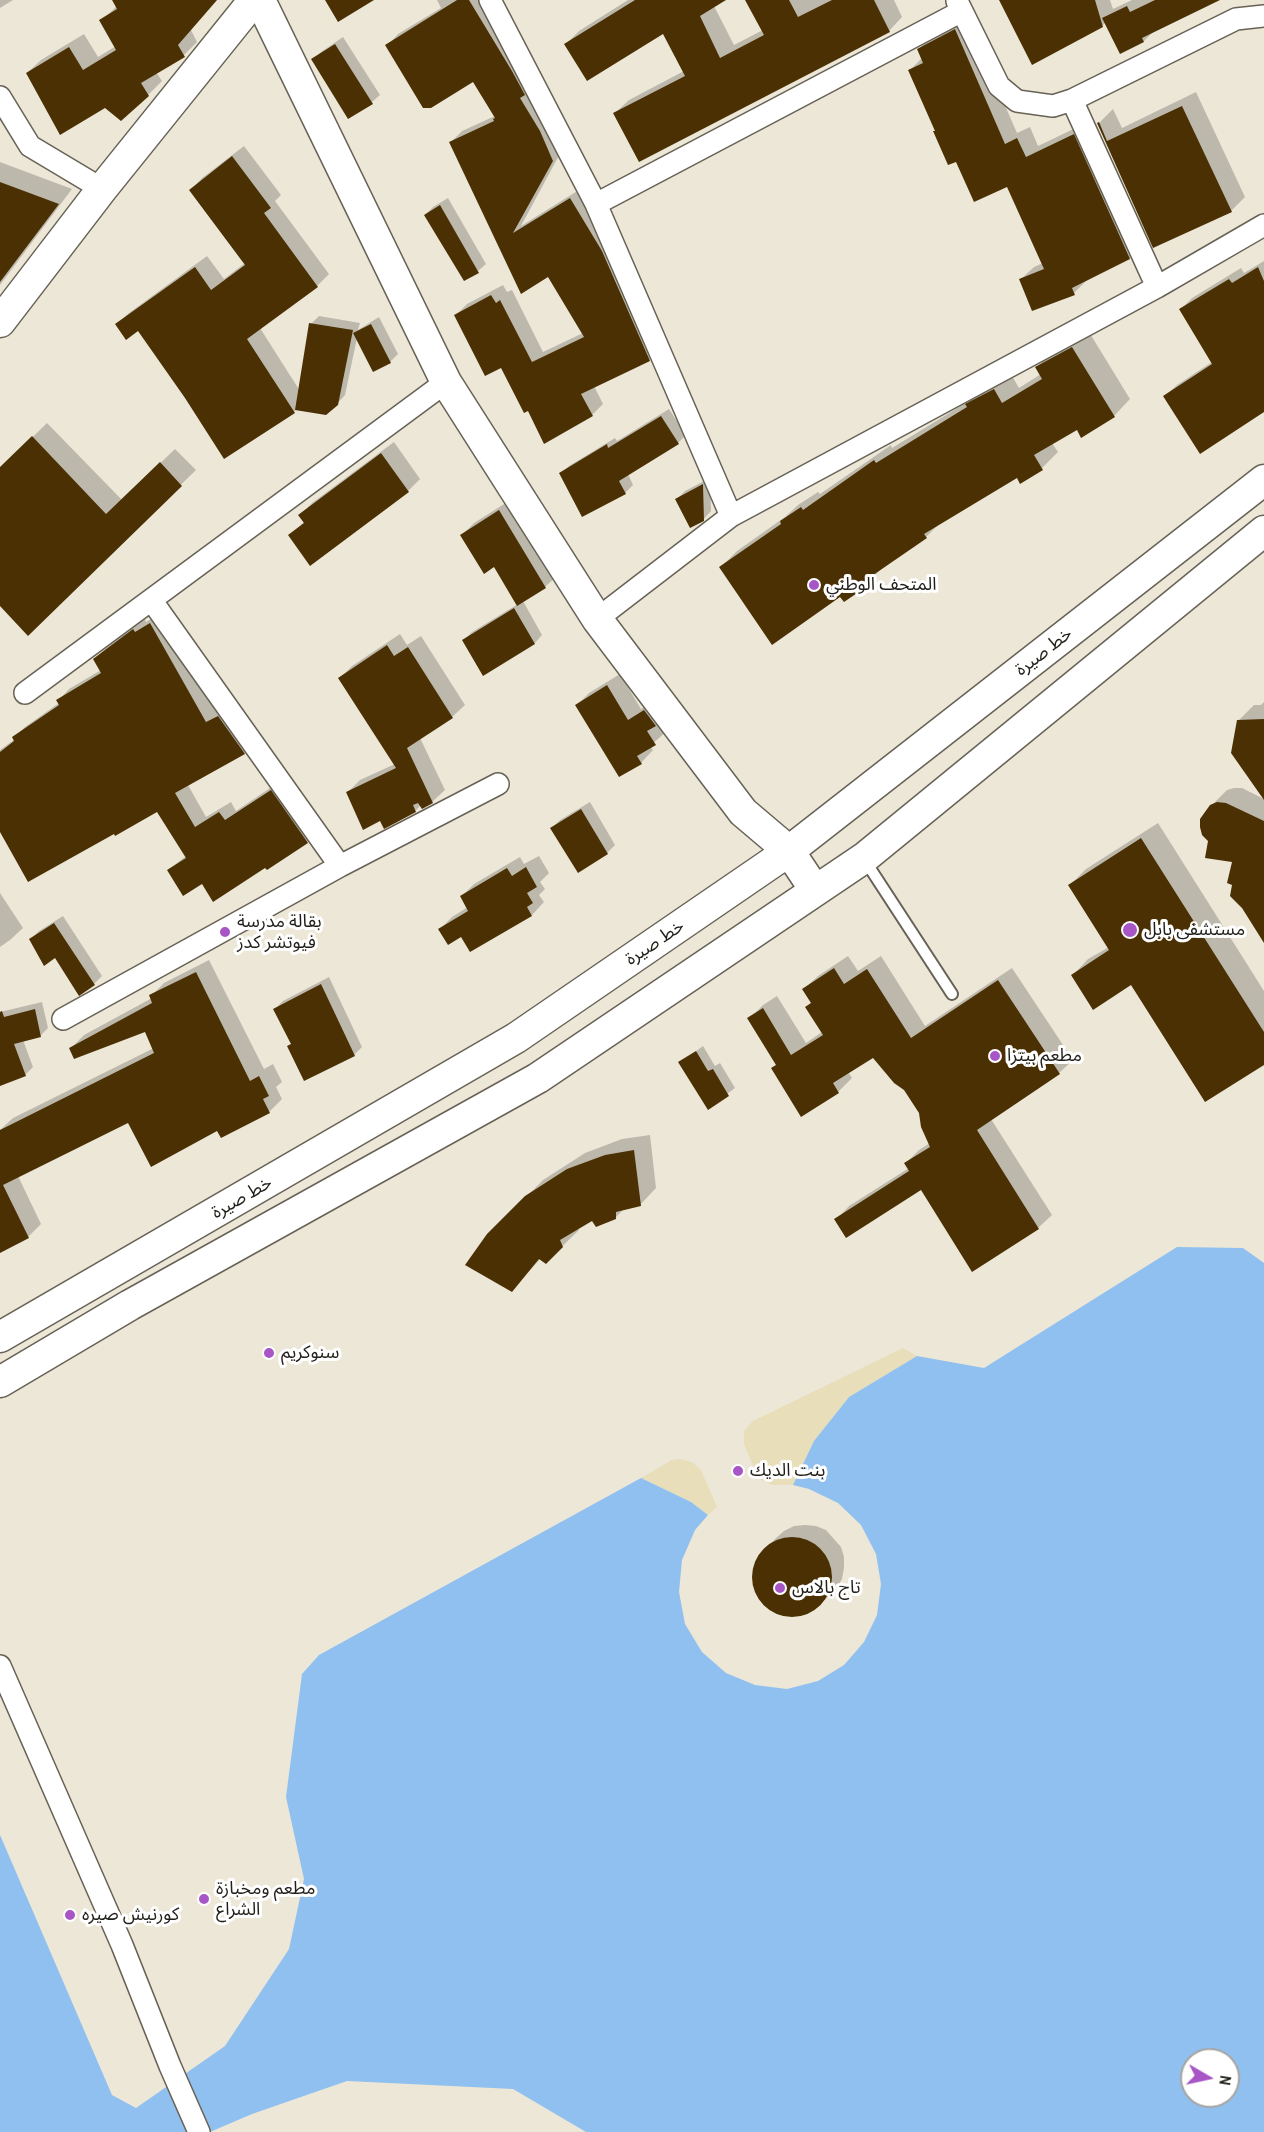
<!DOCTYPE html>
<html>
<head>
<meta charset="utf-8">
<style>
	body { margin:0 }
	#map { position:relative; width:1264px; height:2132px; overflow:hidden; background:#ede7d8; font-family:"Archivo Narrow",sans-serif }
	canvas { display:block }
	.north { position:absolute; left:1180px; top:2048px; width:60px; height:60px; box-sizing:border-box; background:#fff; border:2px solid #a6a5a3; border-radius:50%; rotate:99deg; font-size:16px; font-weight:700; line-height:24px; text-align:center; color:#211f19 }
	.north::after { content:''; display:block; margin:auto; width:21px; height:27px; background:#a855c5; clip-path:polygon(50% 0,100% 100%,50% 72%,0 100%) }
</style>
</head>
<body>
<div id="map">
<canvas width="1264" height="2132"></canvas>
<div class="north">N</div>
</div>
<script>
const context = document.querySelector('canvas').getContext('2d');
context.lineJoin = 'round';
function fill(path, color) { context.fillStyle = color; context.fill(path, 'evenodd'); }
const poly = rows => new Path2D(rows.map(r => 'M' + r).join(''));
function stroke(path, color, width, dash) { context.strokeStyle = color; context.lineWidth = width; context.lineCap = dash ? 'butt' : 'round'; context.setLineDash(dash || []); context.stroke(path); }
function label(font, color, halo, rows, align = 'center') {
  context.font = font + ' "Archivo Narrow","Noto Sans Arabic",sans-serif'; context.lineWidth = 6; context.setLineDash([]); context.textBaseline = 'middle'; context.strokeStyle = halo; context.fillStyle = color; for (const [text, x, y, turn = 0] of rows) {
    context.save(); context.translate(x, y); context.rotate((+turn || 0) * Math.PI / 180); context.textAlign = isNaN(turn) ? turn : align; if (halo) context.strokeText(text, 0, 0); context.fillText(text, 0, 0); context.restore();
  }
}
fill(poly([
	[903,1348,917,1356,849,1397,814,1441,793,1485,772,1485,761,1480,756,1473,744,1444,744,1431,753,1421],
	[680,1459,692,1462,701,1470,717,1507,708,1515,691,1502,641,1478,672,1460]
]), '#e8deb9');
fill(poly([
	[1177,1247,1243,1248,1264,1263,1264,2132,586,2132,513,2089,347,2081,252,2114,210,2132,0,2132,0,1835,112,2095,136,2108,225,2046,289,1949,304,1879,286,1797,302,1674,319,1655,641,1478,691,1502,708,1515,695,1530,682,1560,679,1592,685,1624,702,1652,726,1673,755,1685,787,1689,818,1681,844,1665,864,1642,877,1615,881,1584,876,1554,861,1525,838,1503,809,1489,793,1485,814,1441,849,1397,917,1356,984,1368],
	[1192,2060,1228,2060,1228,2096,1192,2096]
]), '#90c0ef');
fill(poly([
	[0,0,13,0,0,8],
	[113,0,217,0,191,30,197,42,184,55,156,72,162,81,148,95,105,106,27,73,41,60,84,34,98,57,116,46,101,21,117,6],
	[437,0,487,0,563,148,521,226,582,188,660,349,649,360,594,386,603,404,592,415,529,409,502,366,456,315,467,304,503,285,507,292,512,290,543,352,583,333,548,275,521,292,451,142,462,131,495,116,474,80,387,46,398,34,441,8],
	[628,0,724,0,714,6,734,45,763,30,771,0,894,0,902,17,889,31,615,113,629,100,684,71,664,31,566,44,579,31],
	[1000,0,1110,0,1113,9,1132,0,1217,0,1154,31,1144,41,1120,52,1106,22,1102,26],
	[967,18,1017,133,1030,127,1038,146,1086,123,1142,246,1130,258,1086,281,1074,293,1021,279,1034,267,1043,263,1008,185,957,160,936,130,910,70,922,58,919,49,931,37],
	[343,37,380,95,372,102,349,117,313,60,321,52],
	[1196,92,1245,197,1231,211,1154,246,1098,124,1113,109,1122,128],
	[244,146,281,195,275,201,329,274,317,286,260,328,300,391,311,324,319,316,360,323,358,330,379,317,398,354,390,362,357,338,345,395,337,404,297,408,294,412,187,397,138,329,117,324,129,313,207,256,224,279,245,263,191,190,202,178],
	[0,162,72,189,0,285],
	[448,198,486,264,478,271,425,215,433,207],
	[1264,261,1264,404,1165,396,1177,385,1212,362,1181,309,1192,298,1241,268,1244,273],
	[1089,332,1130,399,1114,416,1077,428,1052,443,1058,452,1042,468,1017,476,942,521,926,537,880,568,881,569,865,586,841,595,721,567,737,551,785,517,798,505,818,492,820,494,891,445,892,448,974,398,984,388,1011,374,1019,388,1041,374,1037,367,1053,351],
	[669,409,686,435,678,443,628,474,633,485,625,493,561,474,569,466,615,438,617,441],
	[47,423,122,500,175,449,196,470,28,634,0,604,0,469],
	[394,442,420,479,408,491,290,535,305,521,300,515,312,503],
	[710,478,711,511,703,520,677,499,685,491],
	[512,499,558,575,545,587,523,601,542,635,535,643,484,674,464,640,472,632,518,604,495,565,462,535,474,523],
	[162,613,217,712,229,706,255,742,244,753,188,785,206,817,231,802,236,811,282,780,318,831,307,842,266,866,202,882,168,870,186,856,157,810,0,812,0,750,15,739,14,738,25,727,59,703,58,701,69,689,101,670,95,659,106,648,145,619,146,622],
	[400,634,407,645,421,636,465,705,452,717,420,738,445,790,432,802,421,805,415,811,381,819,347,793,360,780,395,764,340,678,352,666],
	[620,674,641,709,657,699,667,731,650,746,653,750,641,763,577,705,589,693],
	[1264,702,1264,797,1238,721,1254,705,1261,705],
	[1234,788,1242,788,1264,799,1264,926,1234,861,1210,840,1202,819,1205,812,1227,790],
	[590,802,615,845,607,853,578,871,552,828,560,820],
	[1158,823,1264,991,1264,1063,1132,983,1073,975,1088,959,1109,947,1070,885,1086,869],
	[539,856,549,873,540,882,545,889,539,895,544,902,532,915,471,950,462,935,440,929,452,917,468,907,462,896,474,884,520,857,524,864],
	[0,893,23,928,10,940,0,947],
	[63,916,102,976,94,984,31,939,39,931],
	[848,956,858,971,881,956,925,1026,1012,968,1073,1060,1059,1073,991,1119,1052,1215,1038,1228,921,1188,836,1220,849,1206,909,1168,906,1163,919,1150,930,1143,920,1112,906,1089,874,1056,848,1072,852,1078,838,1092,802,1115,777,1064,749,1019,763,1005,777,996,806,1043,822,1032,812,1002,804,989,818,976],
	[209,960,264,1069,273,1064,282,1082,276,1087,282,1099,269,1112,218,1129,128,1121,18,1176,41,1224,28,1237,0,1246,0,1130,13,1118,154,1048,146,1030,71,1048,84,1035,152,998,151,996,164,983],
	[329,977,362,1047,354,1055,288,1046,292,1043,275,1009,283,1001],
	[42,1002,48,1028,40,1036,23,1040,33,1067,25,1075,0,1084,0,1012],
	[703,1046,715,1066,720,1063,735,1088,708,1108,680,1063],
	[650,1135,656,1188,640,1205,624,1209,615,1218,593,1219,578,1228,579,1230,546,1262,541,1258,512,1290,489,1235,543,1180,585,1153,622,1139],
	[805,1525,816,1526,826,1530,841,1547,844,1557,844,1568,842,1579,836,1589,814,1609,804,1614,794,1616,782,1615,772,1611,757,1594,754,1572,756,1562,762,1552,775,1539,784,1531,794,1526]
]), '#0003');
fill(poly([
	[112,0,217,0,178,45,185,57,141,83,149,96,121,121,105,108,60,135,26,73,69,47,83,70,116,50,99,20,117,9],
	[325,0,374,0,338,22],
	[457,0,469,0,512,71,525,95,520,98,540,131,553,161,513,233,570,198,602,251,650,361,581,394,593,416,544,444,528,411,524,413,501,368,485,376,454,315,491,295,496,303,500,300,532,362,584,337,548,277,521,294,449,142,494,121,493,119,495,118,473,82,431,108,423,108,385,45],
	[635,0,726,0,700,16,720,58,764,35,745,0,789,0,798,17,832,0,874,0,890,32,639,162,613,113,685,76,663,34,587,81,564,44],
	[999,0,1095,0,1103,27,1032,65],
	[1155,0,1220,0,1142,38,1144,42,1120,54,1102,18,1127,6,1130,12],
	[955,29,1005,144,1017,138,1026,157,1074,134,1130,259,1072,288,1075,295,1032,311,1019,279,1044,269,1007,187,974,202,956,162,948,165,933,131,935,131,908,70,923,63,917,49],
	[335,44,373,104,348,119,311,59],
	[1182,106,1232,212,1153,248,1097,123,1099,122,1107,141],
	[232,156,271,208,264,213,318,287,247,339,295,413,224,459,185,398,138,331,126,340,115,324,195,267,211,290,245,265,189,190],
	[0,182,59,204,0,282],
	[440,205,479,273,464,281,424,215],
	[1258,267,1264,281,1264,412,1200,454,1163,396,1212,364,1179,309,1229,279,1232,283],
	[309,323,353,330,338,405,326,415,295,410],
	[371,324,391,363,373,372,353,333],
	[1072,347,1115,417,1081,438,1077,430,1034,455,1043,470,1020,484,1017,478,924,534,927,538,863,582,866,587,844,602,840,597,772,645,719,567,781,524,780,521,801,507,803,510,874,460,876,463,967,407,965,404,994,389,1002,403,1042,379,1035,367],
	[661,416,679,444,619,481,626,494,582,517,559,473,607,444,608,448],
	[32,436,106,514,160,462,182,486,28,636,0,606,0,467],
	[381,453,409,492,310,566,288,535,304,523,298,515],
	[703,484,704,521,690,528,675,499],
	[499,510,546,588,517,606,494,567,484,574,460,535],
	[514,608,535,644,483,676,462,640],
	[150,623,206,722,218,716,245,754,175,793,195,827,219,812,225,820,271,790,308,843,267,870,265,868,213,902,202,884,183,896,167,870,186,858,157,812,115,836,114,834,28,882,0,832,0,752,14,741,12,737,59,705,56,700,101,673,93,659,133,629,135,632],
	[387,645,394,656,408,647,453,718,407,748,433,803,422,809,418,803,413,805,416,812,384,829,380,821,363,830,346,792,396,768,338,678],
	[607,685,628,720,644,710,656,726,647,731,656,745,637,756,642,764,619,777,575,705],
	[1264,719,1264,800,1231,753,1237,720],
	[1217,802,1226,803,1264,821,1264,943,1242,908,1230,896,1232,885,1227,883,1232,862,1205,858,1208,841,1202,835,1200,827,1200,819,1210,805],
	[581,809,608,854,578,873,550,828],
	[1141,838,1264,1032,1264,1065,1205,1102,1131,985,1093,1010,1071,975,1109,950,1068,885],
	[526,867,537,887,527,893,533,903,527,907,532,916,470,952,461,937,448,945,438,929,468,911,460,896,507,868,512,876],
	[54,923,95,985,79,996,55,958,44,966,29,939],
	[834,968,844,984,867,969,911,1038,998,980,1060,1074,977,1130,1039,1229,972,1272,921,1190,846,1238,834,1219,909,1171,904,1163,930,1147,921,1127,919,1113,904,1090,894,1083,873,1058,833,1083,839,1093,801,1117,771,1068,776,1065,747,1018,763,1008,791,1055,823,1035,805,1007,811,1003,802,989],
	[196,972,250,1081,259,1076,269,1096,263,1099,270,1113,221,1138,217,1131,151,1167,128,1123,3,1185,29,1238,0,1253,0,1130,154,1053,145,1032,74,1059,69,1048,152,1003,149,995],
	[321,984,355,1056,304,1081,287,1046,291,1044,273,1009],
	[35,1009,41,1037,14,1044,26,1076,0,1086,0,1012,2,1011,4,1017],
	[696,1051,708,1071,713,1069,729,1096,708,1110,678,1062],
	[634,1150,641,1206,616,1212,616,1219,596,1227,592,1221,560,1240,563,1247,546,1264,539,1259,512,1292,465,1265,487,1234,525,1196,567,1169,605,1155],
	'752 1577a40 40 0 1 1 80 0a40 40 0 1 1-80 0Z'
]), '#4a3003');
const lane = poly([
	[864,859,952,994]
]);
const street = poly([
	[490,0,596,204,731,516,597,619],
	[957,1,999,86,1017,101,1053,106,1072,100,1236,19,1264,16],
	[0,97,30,146,102,189],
	[1072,100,1157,287],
	[596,204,962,11],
	[731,516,1157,287,1264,225],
	[152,601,340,866],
	[25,693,446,382],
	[63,1019,340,866,498,784],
	[0,1666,122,1945,170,2066,199,2132]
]);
const secondary = poly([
	[260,0,446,382,597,619,743,812,789,851,815,890],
	[0,322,102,189,254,0],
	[0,1337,516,1038,789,851,1264,480],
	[0,1382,130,1305,538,1078,864,858,1264,531]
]);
stroke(lane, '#676255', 14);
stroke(street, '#676255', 24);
stroke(secondary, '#676255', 33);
stroke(lane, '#fff', 10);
stroke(street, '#fff', 21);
stroke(secondary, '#fff', 30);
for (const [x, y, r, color] of [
	[814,585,6,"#a855c5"],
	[1130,930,8,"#a855c5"],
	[225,932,6,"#a855c5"],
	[995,1056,6,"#a855c5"],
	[269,1353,6,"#a855c5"],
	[738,1471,6,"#a855c5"],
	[780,1588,6,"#a855c5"],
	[204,1899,6,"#a855c5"],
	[70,1915,6,"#a855c5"]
]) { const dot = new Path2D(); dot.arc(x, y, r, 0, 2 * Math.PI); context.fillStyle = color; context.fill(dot); stroke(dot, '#fff', 2); }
label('18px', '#211f19', '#fff', [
	["المتحف الوطني",826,585],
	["بقالة مدرسة",237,922],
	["فيوتشر كدز",237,943],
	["مستشفى بابل",1144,930],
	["مطعم بيتزا",1007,1056],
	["سنوكريم",281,1353],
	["بنت الديك",750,1471],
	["تاج بالاس",792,1588],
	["مطعم ومخبازة",216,1889],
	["الشراع",216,1910],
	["كورنيش صيره",82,1915]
], 'left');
label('18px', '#211f19', '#fff', [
	["خط صيرة",1044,652,-38],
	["خط صيرة",655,943,-34],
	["خط صيرة",242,1198,-30]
]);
</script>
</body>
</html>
